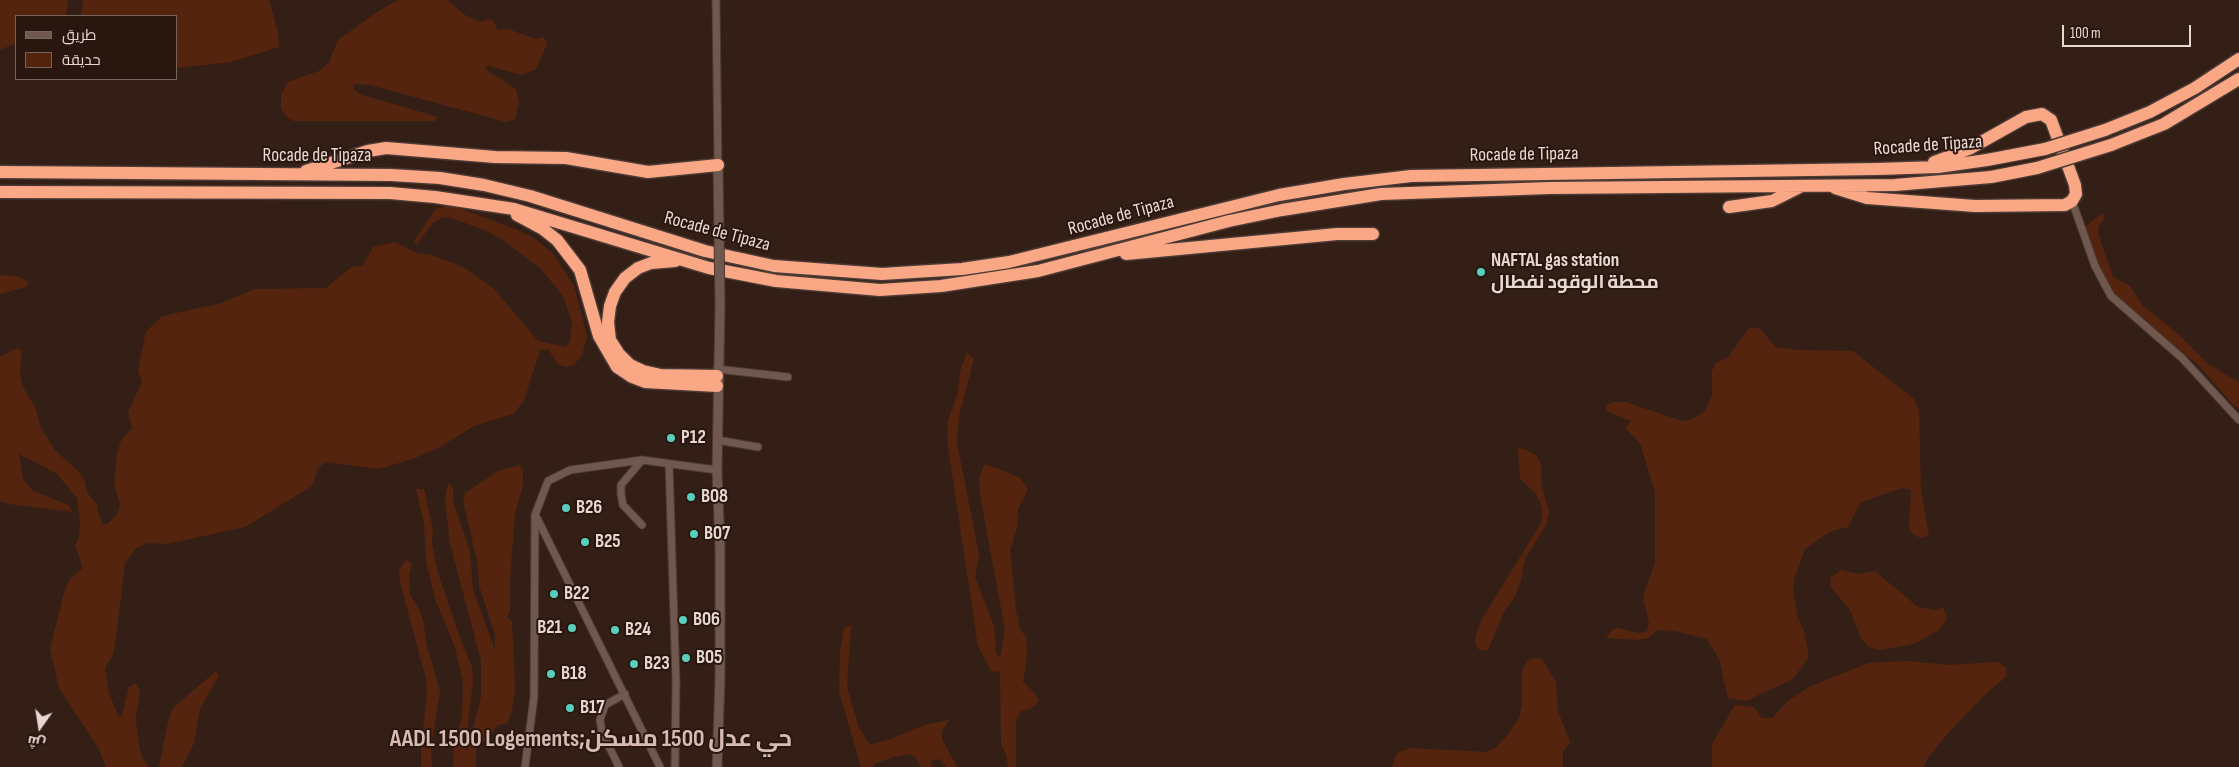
<!DOCTYPE html>
<html>
<head>
<meta charset="utf-8">
<style>
	body { margin:0 }
	#map { position:relative; width:2239px; height:767px; overflow:hidden; background:#341f17; font-family:"Sofia Sans Condensed",Cairo,sans-serif }
	canvas { display:block }
	.legend { position:absolute; left:15px; top:15px; width:162px; height:65px; box-sizing:border-box; background:#29160e; border:1px solid #75645d; margin:0; padding:6px 9px; list-style:none; font-size:15px; color:#e7d8d3 }
	.legend li { display:flex; align-items:center; gap:10px; height:25px }
	.legend b { width:25px; border:1px solid #75645d }
	.north { position:absolute; left:15px; top:702px; width:50px; height:50px; -webkit-text-stroke:4px #29160e; paint-order:stroke; rotate:193deg; font-size:14px; font-weight:700; line-height:20px; text-align:center; color:#e7d8d3 }
	.north::after { content:''; display:block; margin:auto; width:18px; height:22px; background:#e7d8d3; clip-path:polygon(50% 0,100% 100%,50% 72%,0 100%) }
	.scale { position:absolute; left:2062px; top:25px; width:129px; height:22px; box-sizing:border-box; border:2px solid #e7d8d3; border-top:0; padding-left:6px; font-size:15px; line-height:18px; white-space:nowrap; color:#e7d8d3; -webkit-text-stroke:4px #29160e; paint-order:stroke }
</style>
</head>
<body>
<div id="map">
<canvas width="2239" height="767"></canvas>
<ul class="legend">
<li><b style="height:6px;background:#70584f"></b>طريق</li>
<li><b style="height:14px;background:#55240e"></b>حديقة</li>
</ul>
<div class="north">ش</div>
<div class="scale">100 m</div>
</div>
<script>
const context = document.querySelector('canvas').getContext('2d');
context.lineJoin = 'round';
function fill(path, color) { context.fillStyle = color; context.fill(path, 'evenodd'); }
const poly = rows => new Path2D(rows.map(r => 'M' + r).join(''));
function stroke(path, color, width, dash) { context.strokeStyle = color; context.lineWidth = width; context.lineCap = dash ? 'butt' : 'round'; context.setLineDash(dash || []); context.stroke(path); }
function label(font, color, halo, rows, align = 'center') {
  context.font = font + ' "Sofia Sans Condensed",Cairo,sans-serif'; context.lineWidth = 4; context.setLineDash([]); context.textBaseline = 'middle'; context.strokeStyle = halo; context.fillStyle = color; for (const [text, x, y, turn = 0] of rows) {
    context.save(); context.translate(x, y); context.rotate((+turn || 0) * Math.PI / 180); context.textAlign = isNaN(turn) ? turn : align; if (halo) context.strokeText(text, 0, 0); context.fillText(text, 0, 0); context.restore();
  }
}
fill(poly([
	[0,0,68,0,66,16,16,16,16,43,0,50],
	[83,0,269,0,278,32,279,47,231,62,176,68,176,16,81,16],
	[398,0,447,0,465,15,479,22,492,19,498,30,508,29,535,39,544,37,547,44,536,69,522,75,485,65,488,71,516,89,519,103,515,119,506,122,370,85,355,84,353,89,362,95,438,117,435,121,294,121,287,117,281,108,281,95,288,82,319,71,329,62,338,40,377,12],
	[451,205,520,231,532,237,552,252,574,286,587,336,582,355,574,365,565,367,558,364,548,349,540,350,524,401,513,414,474,426,442,446,413,459,379,469,326,462,318,468,312,486,245,527,167,544,147,543,135,549,125,563,115,645,112,657,105,668,109,693,119,718,122,715,129,687,135,683,140,691,136,717,137,733,141,755,148,767,106,767,99,749,59,688,50,648,65,589,71,578,83,568,75,545,79,538,80,523,77,498,57,474,19,454,23,479,33,491,69,505,72,512,9,504,0,501,0,357,17,348,22,351,20,373,23,387,36,409,40,426,55,450,80,473,85,482,87,492,97,505,98,513,103,525,109,523,118,513,120,504,114,484,117,453,121,441,132,428,128,412,142,382,138,370,146,331,163,316,222,303,254,289,326,288,353,266,362,267,373,247,395,242,416,253,431,255,463,267,494,289,538,341,566,347,570,341,572,322,563,296,540,268,502,240,489,232,452,218,443,217,433,223,417,244,414,241,436,209],
	[2102,213,2105,217,2099,226,2098,233,2113,277,2130,286,2142,305,2176,332,2209,365,2239,382,2239,408,2235,407,2199,366,2116,296,2108,286,2092,249,2085,227],
	[0,275,17,276,29,282,26,287,0,294],
	[1750,327,1761,329,1775,347,1798,350,1853,351,1914,399,1919,410,1921,490,1929,535,1921,538,1914,535,1909,528,1911,490,1902,488,1861,502,1848,527,1829,532,1805,549,1794,579,1793,591,1798,618,1804,631,1809,657,1793,679,1746,701,1728,698,1719,659,1707,639,1675,631,1658,630,1648,638,1637,640,1606,638,1612,630,1617,628,1639,633,1647,631,1649,622,1643,597,1655,562,1655,492,1640,443,1625,428,1631,421,1607,411,1606,406,1613,402,1625,402,1682,421,1693,419,1705,411,1712,395,1712,371,1716,363,1728,357],
	[967,353,974,359,959,416,957,443,979,554,975,577,994,626,996,653,1000,657,1005,630,980,495,979,478,984,465,988,465,1019,477,1028,489,1018,509,1017,528,1010,551,1016,609,1020,629,1026,637,1027,654,1023,682,1035,693,1039,701,1031,709,1021,711,1016,720,1016,767,1008,767,1006,755,1001,744,1000,672,991,671,978,646,947,440,948,420,957,396,961,368],
	[1518,448,1525,449,1536,455,1541,464,1542,488,1549,512,1546,525,1525,559,1520,584,1514,598,1504,612,1488,650,1481,650,1477,648,1475,642,1477,631,1482,619,1542,521,1542,508,1536,494,1520,479],
	[520,465,523,471,523,485,515,514,510,578,510,612,507,617,512,622,515,690,512,711,507,723,498,725,488,738,476,747,476,767,453,767,454,746,462,717,463,682,455,647,435,599,426,560,424,524,416,489,424,489,433,530,432,544,438,573,460,638,472,667,473,681,465,747,467,752,481,697,481,660,450,544,445,499,448,483,453,488,453,502,470,551,473,590,495,650,495,635,479,585,478,566,463,500,465,493,498,471],
	[406,560,412,564,409,576,410,595,419,609,424,623,426,642,440,692,431,746,432,767,421,767,421,746,427,695,426,679,400,582,399,570],
	[1841,570,1858,574,1875,571,1918,607,1936,610,1943,607,1947,619,1939,630,1914,644,1881,650,1869,647,1861,638,1850,610,1831,587,1830,578],
	[851,625,847,687,859,728,870,745,893,738,924,725,949,720,942,731,942,739,957,767,946,767,939,759,930,761,932,767,921,767,916,757,909,754,894,757,874,764,874,767,861,767,839,692,840,650,844,628],
	[1533,658,1542,659,1556,682,1558,711,1570,742,1563,752,1563,767,1392,767,1396,755,1401,751,1412,748,1486,752,1495,748,1506,737,1519,718,1522,703,1522,670,1527,662],
	[1906,661,1948,665,1999,662,2006,668,2007,676,1987,693,1946,735,1927,759,1924,767,1712,767,1712,744,1735,705,1754,707,1762,718,1772,718,1788,701,1809,687,1868,663],
	[216,671,219,675,200,709,194,743,182,767,159,767,169,717,174,707]
]), '#55240e');
const minor = poly([
	[716,0,718,165],
	[2072,201,2095,266,2111,296,2182,358,2239,420],
	[717,369,788,377],
	[717,440,758,447],
	[642,460,621,485,621,494,623,505,642,525],
	[669,464,676,681,675,767],
	[537,518,660,767],
	[525,767,534,697,535,515,548,481,570,470,642,460,717,470],
	[619,767,602,732,600,720,605,705,625,694]
]);
const tertiary = poly([
	[718,165,719,234],
	[717,767,720,678,720,547,717,470,720,306]
]);
const motorway = poly([
	[2105,130,2150,112,2195,88,2239,59],
	[2111,145,2164,124,2239,79],
	[306,171,368,151,386,148,495,157,566,158,648,172,718,165],
	[0,172,391,175,440,178,484,185,530,196,705,251,774,266,882,274,962,269,1009,262,1279,195,1344,184,1411,176,1877,169,1938,167,1987,160],
	[1835,188,1867,198,1975,206,2065,205,2072,201,2076,194,2075,185,2051,120,2042,114,2026,117,1969,149,1934,162],
	[0,192,390,193,435,197,514,209,709,268,776,281,880,290,941,286,1038,271,1229,221,1282,210,1381,194,1549,188,1895,185,1991,177],
	[1729,207,1772,201,1800,187],
	[517,215,543,229,557,240,580,270,599,336,617,367,632,377,645,382,717,386],
	[1126,254,1337,234,1373,234],
	[675,261,651,263,638,268,625,278,615,292,610,306,608,322,610,340,619,354,630,365,643,371,661,375,717,376]
]);
stroke(minor, '#4c3a35', 9);
stroke(tertiary, '#4c3a35', 11);
stroke(motorway, '#4c3a35', 15);
stroke(minor, '#70584f', 7);
stroke(tertiary, '#70584f', 9);
stroke(motorway, '#f9a785', 12);
const tertiaryBridge = poly([
	[719,234,720,306]
]);
const motorwayBridge = poly([
	[1987,160,2045,149,2105,130],
	[1991,177,2037,168,2111,145]
]);
stroke(tertiaryBridge, '#4c3a35', 11, []);
stroke(motorwayBridge, '#4c3a35', 15, []);
stroke(tertiaryBridge, '#70584f', 9);
stroke(motorwayBridge, '#f9a785', 12);
for (const [x, y, r, color] of [
	[1481,272,5,"#5acebd"],
	[671,438,5,"#5acebd"],
	[691,497,5,"#5acebd"],
	[566,508,5,"#5acebd"],
	[694,534,5,"#5acebd"],
	[585,542,5,"#5acebd"],
	[554,594,5,"#5acebd"],
	[683,620,5,"#5acebd"],
	[572,628,5,"#5acebd"],
	[615,630,5,"#5acebd"],
	[686,658,5,"#5acebd"],
	[634,664,5,"#5acebd"],
	[551,674,5,"#5acebd"],
	[570,708,5,"#5acebd"]
]) { const dot = new Path2D(); dot.arc(x, y, r, 0, 2 * Math.PI); context.fillStyle = color; context.fill(dot); stroke(dot, '#29160e', 2); }
label('19px', '#e7d8d3', '#29160e', [
	["Rocade de Tipaza",1928,146,-4],
	["Rocade de Tipaza",1524,155,-1],
	["Rocade de Tipaza",317,156],
	["Rocade de Tipaza",1121,216,-15],
	["Rocade de Tipaza",717,232,15]
]);
label('bold 19px', '#e7d8d3', '#29160e', [
	["NAFTAL gas station",1491,261],
	["محطة الوقود نفطال",1491,283],
	["P12",681,438],
	["B08",701,497],
	["B26",576,508],
	["B07",704,534],
	["B25",595,542],
	["B22",564,594],
	["B06",693,620],
	["B21",562,628,"right"],
	["B24",625,630],
	["B05",696,658],
	["B23",644,664],
	["B18",561,674],
	["B17",580,708]
], 'left');
label('bold 24px', '#d7bbb0', '#29160e', [
	["AADL 1500 Logements;حي عدل 1500 مسكن",591,740]
]);
</script>
</body>
</html>
